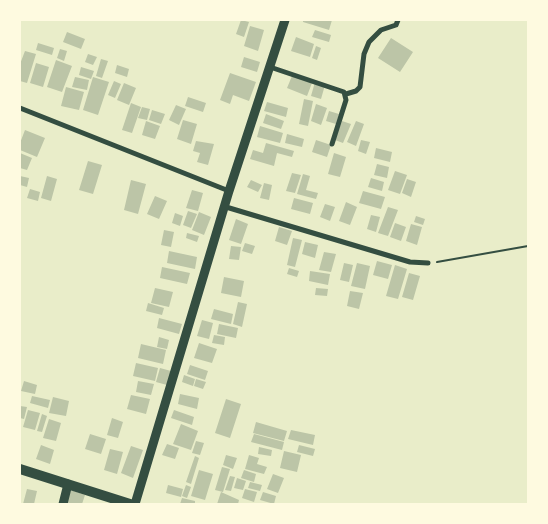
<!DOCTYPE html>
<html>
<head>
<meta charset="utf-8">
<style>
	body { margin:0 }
	#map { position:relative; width:548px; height:524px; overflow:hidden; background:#e9edc9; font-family:"DM Sans",sans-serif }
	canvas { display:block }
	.frame { position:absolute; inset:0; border:21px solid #fefae0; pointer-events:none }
</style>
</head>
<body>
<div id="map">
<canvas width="548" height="524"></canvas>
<div class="frame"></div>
</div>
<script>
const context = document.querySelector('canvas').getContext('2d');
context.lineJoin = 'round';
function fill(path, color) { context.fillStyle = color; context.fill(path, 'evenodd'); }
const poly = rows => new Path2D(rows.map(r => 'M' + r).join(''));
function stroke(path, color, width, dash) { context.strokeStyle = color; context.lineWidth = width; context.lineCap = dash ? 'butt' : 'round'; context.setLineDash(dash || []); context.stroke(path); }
fill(poly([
	[241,20,249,22,244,37,236,34],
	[303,20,332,20,329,30,303,22],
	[250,26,264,30,258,51,244,46],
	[315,30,331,35,329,42,312,37],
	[67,32,85,39,81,49,63,42],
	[296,37,314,44,310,57,291,51],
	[391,38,413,52,400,72,378,58],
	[38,43,54,48,52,55,36,50],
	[316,46,321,48,317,60,312,58],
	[60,49,67,51,64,61,57,58],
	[25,51,36,54,27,83,20,81,20,64],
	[88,54,97,57,93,65,85,62],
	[244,57,260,62,257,72,241,67],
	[101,59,108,61,102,78,96,76],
	[56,60,72,66,62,92,47,87],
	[36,63,49,67,43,87,30,83],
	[117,65,129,69,127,77,115,73],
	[81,67,94,71,91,79,79,75],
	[230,73,256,82,249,101,233,95,230,104,220,100],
	[292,76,312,83,307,96,287,88],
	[75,77,89,80,87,90,72,87],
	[93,77,109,82,98,115,83,110],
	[114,81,121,84,115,98,108,95],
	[315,82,325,85,321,99,311,96],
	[124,83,136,88,129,105,117,100],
	[66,87,84,92,79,110,61,106],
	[188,97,206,103,203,112,185,106],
	[304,99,313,101,308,126,299,124],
	[267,102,288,108,286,117,264,111],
	[131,103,141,107,132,133,122,130],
	[316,104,327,108,321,125,311,121],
	[176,105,186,109,179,125,169,120],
	[142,107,150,109,147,120,138,118],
	[152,110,165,114,161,124,149,120],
	[329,111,339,114,336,124,326,121],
	[266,114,284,121,281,129,263,123],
	[183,120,197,124,191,144,177,139],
	[146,121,160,126,155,139,142,135],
	[342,121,351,124,343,143,335,140],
	[356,121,364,124,356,146,347,142],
	[260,126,283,133,280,143,257,137],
	[25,130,45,138,37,157,20,150,20,143],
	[287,134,304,139,302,147,285,143],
	[316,140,331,145,327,157,312,152],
	[361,140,370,142,366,154,358,151],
	[196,141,214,144,208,165,197,162,200,153,193,151],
	[266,143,294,151,292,157,277,153,274,166,250,159,253,150,263,153],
	[376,148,392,152,390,162,374,158],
	[20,153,32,158,27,170,20,168],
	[334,153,346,157,340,177,328,174],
	[88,161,102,165,93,194,79,190],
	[377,164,389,167,387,178,374,175],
	[395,171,407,175,400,194,388,190],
	[292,173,301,175,295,193,286,191],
	[303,174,310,176,306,190,318,193,316,199,297,194],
	[20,176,29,178,27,187,20,185],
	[47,176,57,179,51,201,41,198],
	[371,178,384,182,382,191,368,187],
	[407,179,416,182,411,197,402,193],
	[131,180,146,184,138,214,124,210],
	[251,180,262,185,258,192,247,187],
	[264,183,272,185,269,200,260,198],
	[30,189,40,192,38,201,27,198],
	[192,190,203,193,198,211,186,208],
	[363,191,385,197,381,209,359,203],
	[155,196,167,201,159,219,147,214],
	[294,198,313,203,310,214,291,209],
	[346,202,357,207,350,225,339,221],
	[325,204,335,207,330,221,320,217],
	[388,207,398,210,388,236,378,233],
	[188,211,197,214,191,228,183,225],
	[199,212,211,217,204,235,192,230],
	[175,213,183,216,180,226,172,223],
	[371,215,380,217,376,232,367,229],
	[416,216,425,219,423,225,414,222],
	[236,219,248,224,241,244,229,240],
	[395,223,406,227,401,241,390,237],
	[411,224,422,227,417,245,406,241],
	[279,227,292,231,287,245,275,241],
	[164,230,174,232,171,247,161,245],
	[187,233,199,236,197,242,186,238],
	[293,238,302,240,295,267,287,265],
	[305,242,318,245,315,258,302,254],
	[245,243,255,246,252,254,242,251],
	[231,246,241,247,239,260,229,259],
	[169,251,197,257,195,269,167,263],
	[324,252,336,254,331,272,319,270],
	[377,261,392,265,388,279,373,275],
	[344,263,353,265,349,282,340,280],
	[357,263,370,266,365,289,351,286],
	[395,265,407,269,398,299,386,296],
	[162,267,190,273,187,284,160,278],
	[289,268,299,271,297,277,287,274],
	[310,271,330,274,328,285,309,281],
	[409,273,420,276,413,300,402,297],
	[224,277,244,281,241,297,221,293],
	[155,288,173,292,169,307,151,303],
	[316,288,328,289,327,296,315,295],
	[350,291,363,293,359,309,347,306],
	[238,302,247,304,242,327,233,324],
	[148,303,164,308,162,315,146,311],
	[214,309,233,314,231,324,211,319],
	[159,318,182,324,179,334,157,328],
	[202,320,213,323,209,339,197,336],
	[219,324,238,328,236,338,217,334],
	[214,335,225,337,224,345,212,343],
	[159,337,169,340,167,349,157,347],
	[199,343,217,349,212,363,194,358],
	[141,344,166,350,163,364,138,358],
	[136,363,158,368,155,381,133,376],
	[190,365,208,371,205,380,187,374],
	[160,368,171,371,167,385,156,382],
	[184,375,195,379,193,386,182,382],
	[196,379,206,382,203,389,194,386],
	[24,381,37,385,35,394,21,391],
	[138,381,154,384,151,395,136,392],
	[180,394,199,398,197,409,178,404],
	[131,395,150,399,146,414,127,409],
	[32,396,50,400,48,408,30,403],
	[53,397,69,401,66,416,49,413],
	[226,399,241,404,230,438,215,433],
	[20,406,27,407,24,419,20,418],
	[28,410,40,413,35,430,23,427],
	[174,410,194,417,192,425,171,418],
	[42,414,47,416,42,432,37,431],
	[112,418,123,422,118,438,107,435],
	[49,419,61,423,56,441,43,438],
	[256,422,287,431,284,441,253,433],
	[181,424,198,431,191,450,173,444],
	[291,430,315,435,313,445,288,439],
	[90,434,106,439,101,454,85,449],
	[254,434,284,442,282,450,251,442],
	[196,441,204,443,200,455,192,453],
	[167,444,179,448,175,459,162,455],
	[41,445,54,450,50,464,36,459],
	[299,445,315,449,313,456,297,452],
	[131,446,143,450,133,478,121,473],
	[259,447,272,450,271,456,258,454],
	[110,449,123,452,117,474,104,470],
	[284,451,301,455,297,472,280,468],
	[226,455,237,458,233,469,223,465],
	[249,455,259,458,257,464,267,467,264,474,245,469],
	[195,456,199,458,191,484,186,482],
	[222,467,230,469,223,492,215,490],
	[199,470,213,474,205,500,191,496],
	[244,470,256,474,254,482,241,478],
	[273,474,284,478,278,493,267,489],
	[230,476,235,477,231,491,225,490],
	[237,478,246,481,243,490,234,488],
	[250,482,262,485,260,491,248,488],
	[168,485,183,489,181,497,166,493],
	[186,485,191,487,187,498,182,496],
	[27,489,37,491,34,504,23,504],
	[245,489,257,492,254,502,242,498],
	[71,490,85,495,82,504,66,504],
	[221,492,239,500,238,504,217,504],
	[263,492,276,496,274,504,260,500],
	[182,498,195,501,195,504,180,504]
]), '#bcc5a7');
stroke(poly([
	[437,262,528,246]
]), '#344e41', 2);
stroke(poly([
	[270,67,344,92,346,100,332,144],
	[346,94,356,91,360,87,364,54,369,42,381,30,396,25,398,20],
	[20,108,229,191],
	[226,207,410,262,428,263]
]), '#344e41', 5);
stroke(poly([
	[63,504,68,484],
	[135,504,229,191,285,20]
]), '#344e41', 9);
stroke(poly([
	[20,469,130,504]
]), '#344e41', 10);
</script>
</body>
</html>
